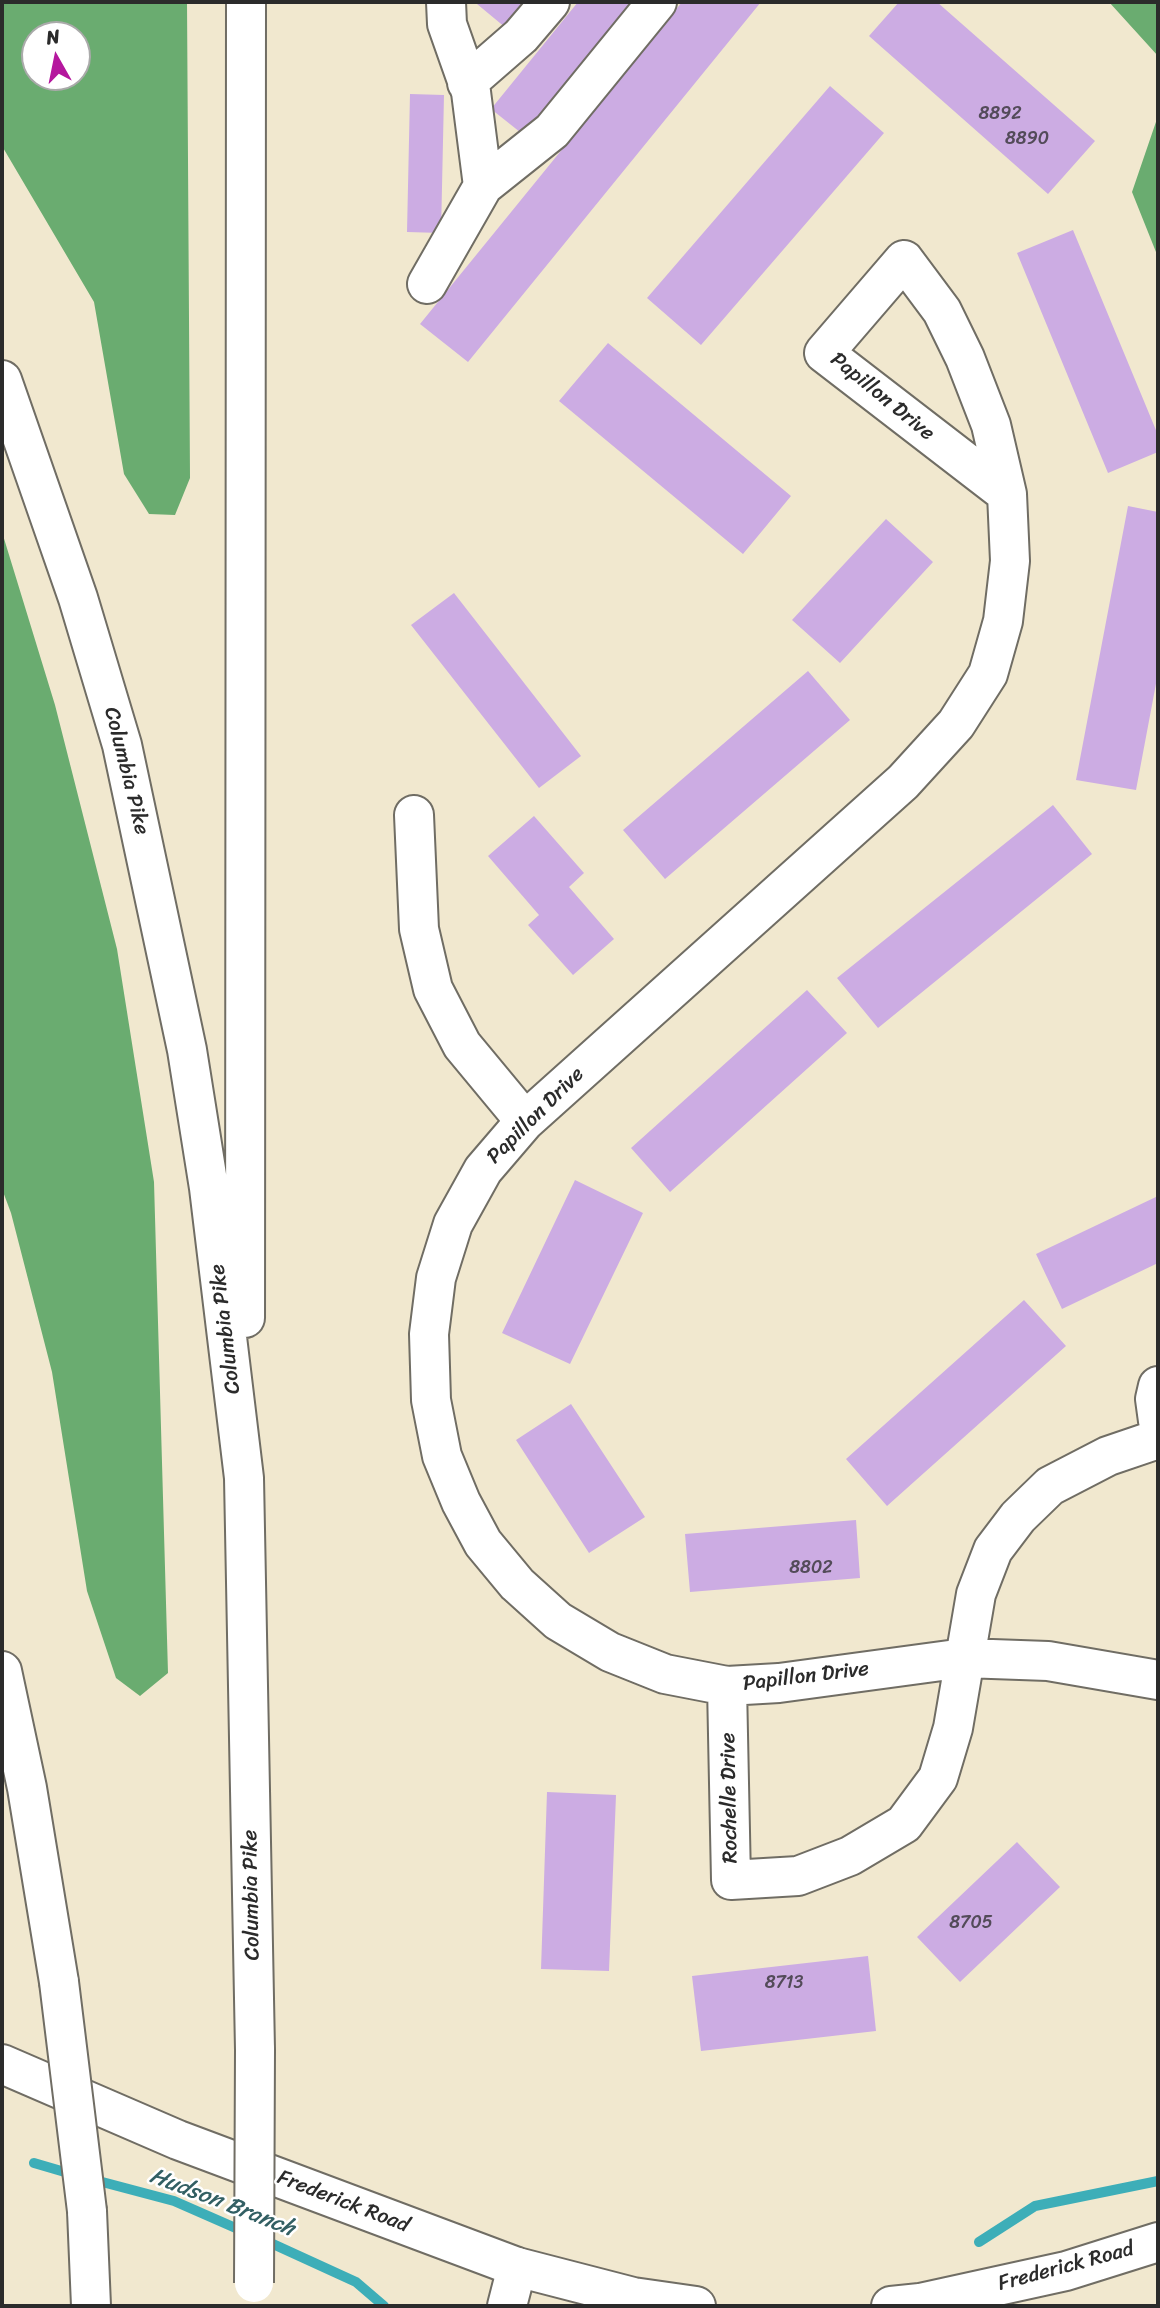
<!DOCTYPE html>
<html>
<head>
<meta charset="utf-8">
<style>
	body { margin:0 }
	#map { position:relative; width:1160px; height:2308px; overflow:hidden; background:#f1e8cf; font-family:Sriracha,sans-serif }
	canvas { display:block }
	.frame { position:absolute; inset:0; border:4px solid #2b2b2b; pointer-events:none }
	.north { position:absolute; left:21px; top:21px; width:70px; height:70px; box-sizing:border-box; background:#fff; border:2px solid #aaa; border-radius:50%; rotate:351deg; font-size:19px; font-weight:700; line-height:28px; text-align:center; color:#2b2b2b }
	.north::after { content:''; display:block; margin:auto; width:24px; height:32px; background:#b5179e; clip-path:polygon(50% 0,100% 100%,50% 72%,0 100%) }
</style>
</head>
<body>
<div id="map">
<canvas width="1160" height="2308"></canvas>
<div class="frame"></div>
<div class="north">N</div>
</div>
<script>
const context = document.querySelector('canvas').getContext('2d');
context.lineJoin = 'round';
function fill(path, color) { context.fillStyle = color; context.fill(path, 'evenodd'); }
const poly = rows => new Path2D(rows.map(r => 'M' + r).join(''));
function stroke(path, color, width, dash) { context.strokeStyle = color; context.lineWidth = width; context.lineCap = dash ? 'butt' : 'round'; context.setLineDash(dash || []); context.stroke(path); }
function label(font, color, halo, rows, align = 'center') {
  context.font = font + ' Sriracha,sans-serif'; context.lineWidth = 5; context.setLineDash([]); context.textBaseline = 'middle'; context.strokeStyle = halo; context.fillStyle = color; for (const [text, x, y, turn = 0] of rows) {
    context.save(); context.translate(x, y); context.rotate((+turn || 0) * Math.PI / 180); context.textAlign = isNaN(turn) ? turn : align; if (halo) context.strokeText(text, 0, 0); context.fillText(text, 0, 0); context.restore();
  }
}
fill(poly([
	[2,2,187,2,190,478,175,515,149,514,124,474,94,302,2,146],
	[35,35,77,35,77,77,35,77],
	[1109,2,1158,2,1158,56],
	[1158,116,1158,257,1132,192],
	[2,532,55,705,117,949,154,1182,168,1673,140,1696,116,1678,87,1591,52,1372,11,1213,2,1189]
]), '#6aac70');
stroke(poly([
	[34,2163,75,2175],
	[91,2179,174,2201,247,2233],
	[262,2239,356,2282,384,2306],
	[979,2242,1035,2206,1158,2181]
]), '#3daeb8', 10);
fill(poly([
	[478,2,527,2,506,28,477,4],
	[578,2,633,2,525,136,491,109],
	[682,2,761,2,468,362,420,324],
	[899,2,937,2,1095,141,1048,194,869,36],
	[830,86,884,133,701,345,647,298],
	[410,94,444,95,441,233,407,232],
	[1073,230,1158,435,1158,452,1108,473,1017,253],
	[608,343,791,496,743,554,559,401],
	[1128,506,1158,512,1158,673,1136,790,1076,780],
	[886,519,933,562,840,663,792,620],
	[454,593,581,756,539,788,411,625],
	[808,671,850,720,665,879,623,830],
	[1053,805,1092,854,878,1028,837,978],
	[534,816,584,873,569,887,614,939,573,975,528,925,539,915,488,856],
	[807,990,847,1033,670,1192,631,1148],
	[575,1180,643,1213,570,1364,502,1333],
	[1158,1196,1158,1263,1062,1309,1036,1254],
	[1024,1300,1066,1346,887,1506,846,1459],
	[571,1404,645,1517,589,1553,516,1440],
	[856,1520,860,1578,690,1592,685,1534],
	[547,1792,616,1795,609,1971,541,1969],
	[1017,1842,1060,1887,960,1982,917,1937],
	[868,1956,876,2031,701,2051,692,1976]
]), '#ccace3');
const minor = poly([
	[467,83,521,36,550,2],
	[483,186,552,131,657,2],
	[427,284,483,186,471,92,447,24,446,2],
	[1007,494,824,353,904,260,942,311,965,358,991,425,1007,494,1010,561,1003,621,988,674,956,724,903,782,525,1121,483,1170,453,1224,436,1278,429,1334,431,1400,442,1456,461,1502,483,1543,517,1584,558,1621,610,1652,665,1674,727,1686,779,1683,964,1658,1048,1661,1158,1680],
	[414,815,419,929,433,989,462,1045,525,1121],
	[1158,1386,1155,1399,1158,1421],
	[727,1686,731,1880,798,1876,850,1856,904,1824,938,1778,953,1728,976,1594,993,1550,1018,1517,1050,1486,1108,1456,1158,1439],
	[507,2306,517,2267]
]);
const major = poly([
	[2,2064,178,2140,517,2267,633,2297,696,2306],
	[891,2306,920,2303,1066,2271,1158,2242]
]);
const highway = poly([
	[2,380,78,598,122,745,187,1050,209,1188,244,1478,255,2050],
	[245,1318,246,2],
	[2,1671,27,1788,59,1982],
	[87,2211,91,2306]
]);
stroke(minor, '#706d64', 42);
stroke(major, '#706d64', 42);
stroke(highway, '#706d64', 42);
stroke(minor, '#fff', 38);
stroke(major, '#fff', 38);
stroke(highway, '#fff', 38);
const highwayBridge = poly([
	[59,1982,87,2211],
	[254,2283,255,2050]
]);
stroke(highwayBridge, '#706d64', 42, []);
stroke(highwayBridge, '#fff', 38);
label('18px', '#534b59', null, [
	["8892",1000,114],
	["8890",1027,139],
	["8802",811,1568],
	["8705",971,1923],
	["8713",784,1983]
]);
label('21px', '#2b2b2b', '#fff', [
	["Papillon Drive",882,397,39],
	["Columbia Pike",126,771,76],
	["Papillon Drive",536,1116,-45],
	["Columbia Pike",226,1329,-97],
	["Papillon Drive",806,1677,-7],
	["Rochelle Drive",730,1798,-91],
	["Columbia Pike",252,1895,-91],
	["Frederick Road",343,2202,21],
	["Frederick Road",1066,2267,-15]
]);
label('italic 23px', '#325f63', '#fff', [
	["Hudson Branch",222,2203,21]
]);
</script>
</body>
</html>
